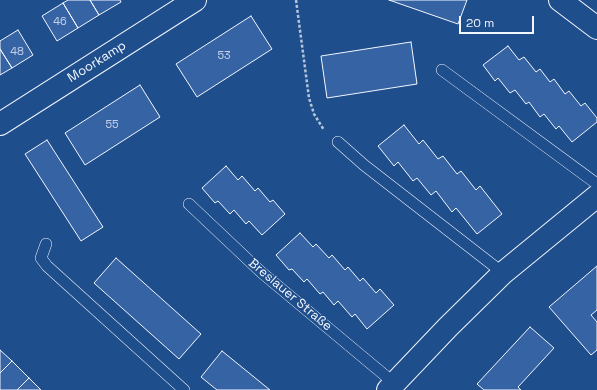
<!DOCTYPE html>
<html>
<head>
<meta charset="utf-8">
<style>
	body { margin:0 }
	#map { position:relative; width:597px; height:390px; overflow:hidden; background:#1f4e8c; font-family:"Space Grotesk",sans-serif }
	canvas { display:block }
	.scale { position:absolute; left:459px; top:16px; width:75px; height:18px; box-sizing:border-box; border:2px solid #f2f6ff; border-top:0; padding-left:5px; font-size:12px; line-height:14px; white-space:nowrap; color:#f2f6ff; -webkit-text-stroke:3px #1f4e8c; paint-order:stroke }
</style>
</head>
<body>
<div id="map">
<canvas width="597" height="390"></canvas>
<div class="scale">20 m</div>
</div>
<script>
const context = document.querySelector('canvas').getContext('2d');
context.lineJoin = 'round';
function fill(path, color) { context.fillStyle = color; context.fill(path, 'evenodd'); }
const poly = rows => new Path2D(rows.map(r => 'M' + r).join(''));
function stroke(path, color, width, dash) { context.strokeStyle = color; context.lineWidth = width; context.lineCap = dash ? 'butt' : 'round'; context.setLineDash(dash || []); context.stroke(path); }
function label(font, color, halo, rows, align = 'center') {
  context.font = font + ' "Space Grotesk",sans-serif'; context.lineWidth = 3; context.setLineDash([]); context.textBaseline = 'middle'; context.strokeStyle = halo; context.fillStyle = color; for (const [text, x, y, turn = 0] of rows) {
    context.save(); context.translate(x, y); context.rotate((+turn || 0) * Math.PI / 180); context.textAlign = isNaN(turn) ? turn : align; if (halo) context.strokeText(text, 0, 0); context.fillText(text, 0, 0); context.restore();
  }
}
const building = poly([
	[68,0,90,0,99,15,78,28,63,3,68,0],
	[90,0,120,0,121,2,99,15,90,0],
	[389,0,467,0,458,24,389,0],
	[63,3,78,28,57,41,42,16,63,3],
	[251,16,272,49,197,97,176,64,251,16],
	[18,30,33,55,12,68,0,49,0,41,18,30],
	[411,42,417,84,327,98,321,56,411,42],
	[508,46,519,60,524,57,536,72,540,69,550,82,554,79,565,94,569,91,581,106,585,103,597,118,597,122,572,142,559,126,556,129,544,114,540,117,529,102,526,104,515,90,510,93,498,78,495,81,483,65,508,46],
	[0,49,12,68,0,75,0,49],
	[140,85,160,117,85,165,65,133,140,85],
	[404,125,419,144,423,140,438,159,443,156,457,174,461,171,476,190,480,186,502,214,477,234,456,208,452,212,436,191,431,195,417,178,413,181,398,162,394,166,378,146,404,125],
	[47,140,103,227,81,241,25,154,47,140],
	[226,166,238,180,242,176,255,191,258,188,270,202,273,200,285,214,262,235,249,221,246,224,234,210,230,214,218,201,215,203,202,188,226,166],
	[300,233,313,247,316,244,329,258,332,255,345,270,348,267,360,281,363,278,376,293,380,289,394,305,367,329,355,314,352,317,338,301,334,305,323,292,320,294,307,279,304,282,292,269,289,270,276,255,300,233],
	[116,258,201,334,179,359,94,283,116,258],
	[597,266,597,310,591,315,597,322,597,350,591,355,549,307,597,266],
	[530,327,554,348,518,387,521,390,484,390,477,384,530,327],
	[0,350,12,361,0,373,0,350],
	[222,351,270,390,217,390,201,377,222,351],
	[12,361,29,378,17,390,0,390,0,373,12,361],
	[29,378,41,390,17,390,29,378]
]);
fill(building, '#3563a3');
stroke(building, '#f2f6ff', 1);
const lane = poly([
	[442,70,597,184],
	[338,142,364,165,503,273],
	[189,204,261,272,394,383],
	[46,244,41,258,47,266,184,390]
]);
const street = poly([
	[560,0,597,28],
	[0,124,195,0],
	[388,390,448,327,503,273,597,196]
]);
stroke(lane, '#f2f6ff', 12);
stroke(street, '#f2f6ff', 24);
stroke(poly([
	[296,0,309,98,314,114,324,130]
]), '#b3c4dc', 2.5, [3, 2]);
stroke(lane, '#1f4e8c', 11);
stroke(street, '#1f4e8c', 22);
label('11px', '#c3d1e8', null, [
	["46",60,22],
	["48",17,52],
	["53",224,56],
	["55",112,125]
]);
label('13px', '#f2f6ff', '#1f4e8c', [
	["Moorkamp",97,62,-32],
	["Breslauer Straße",290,295,40]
]);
</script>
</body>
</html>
